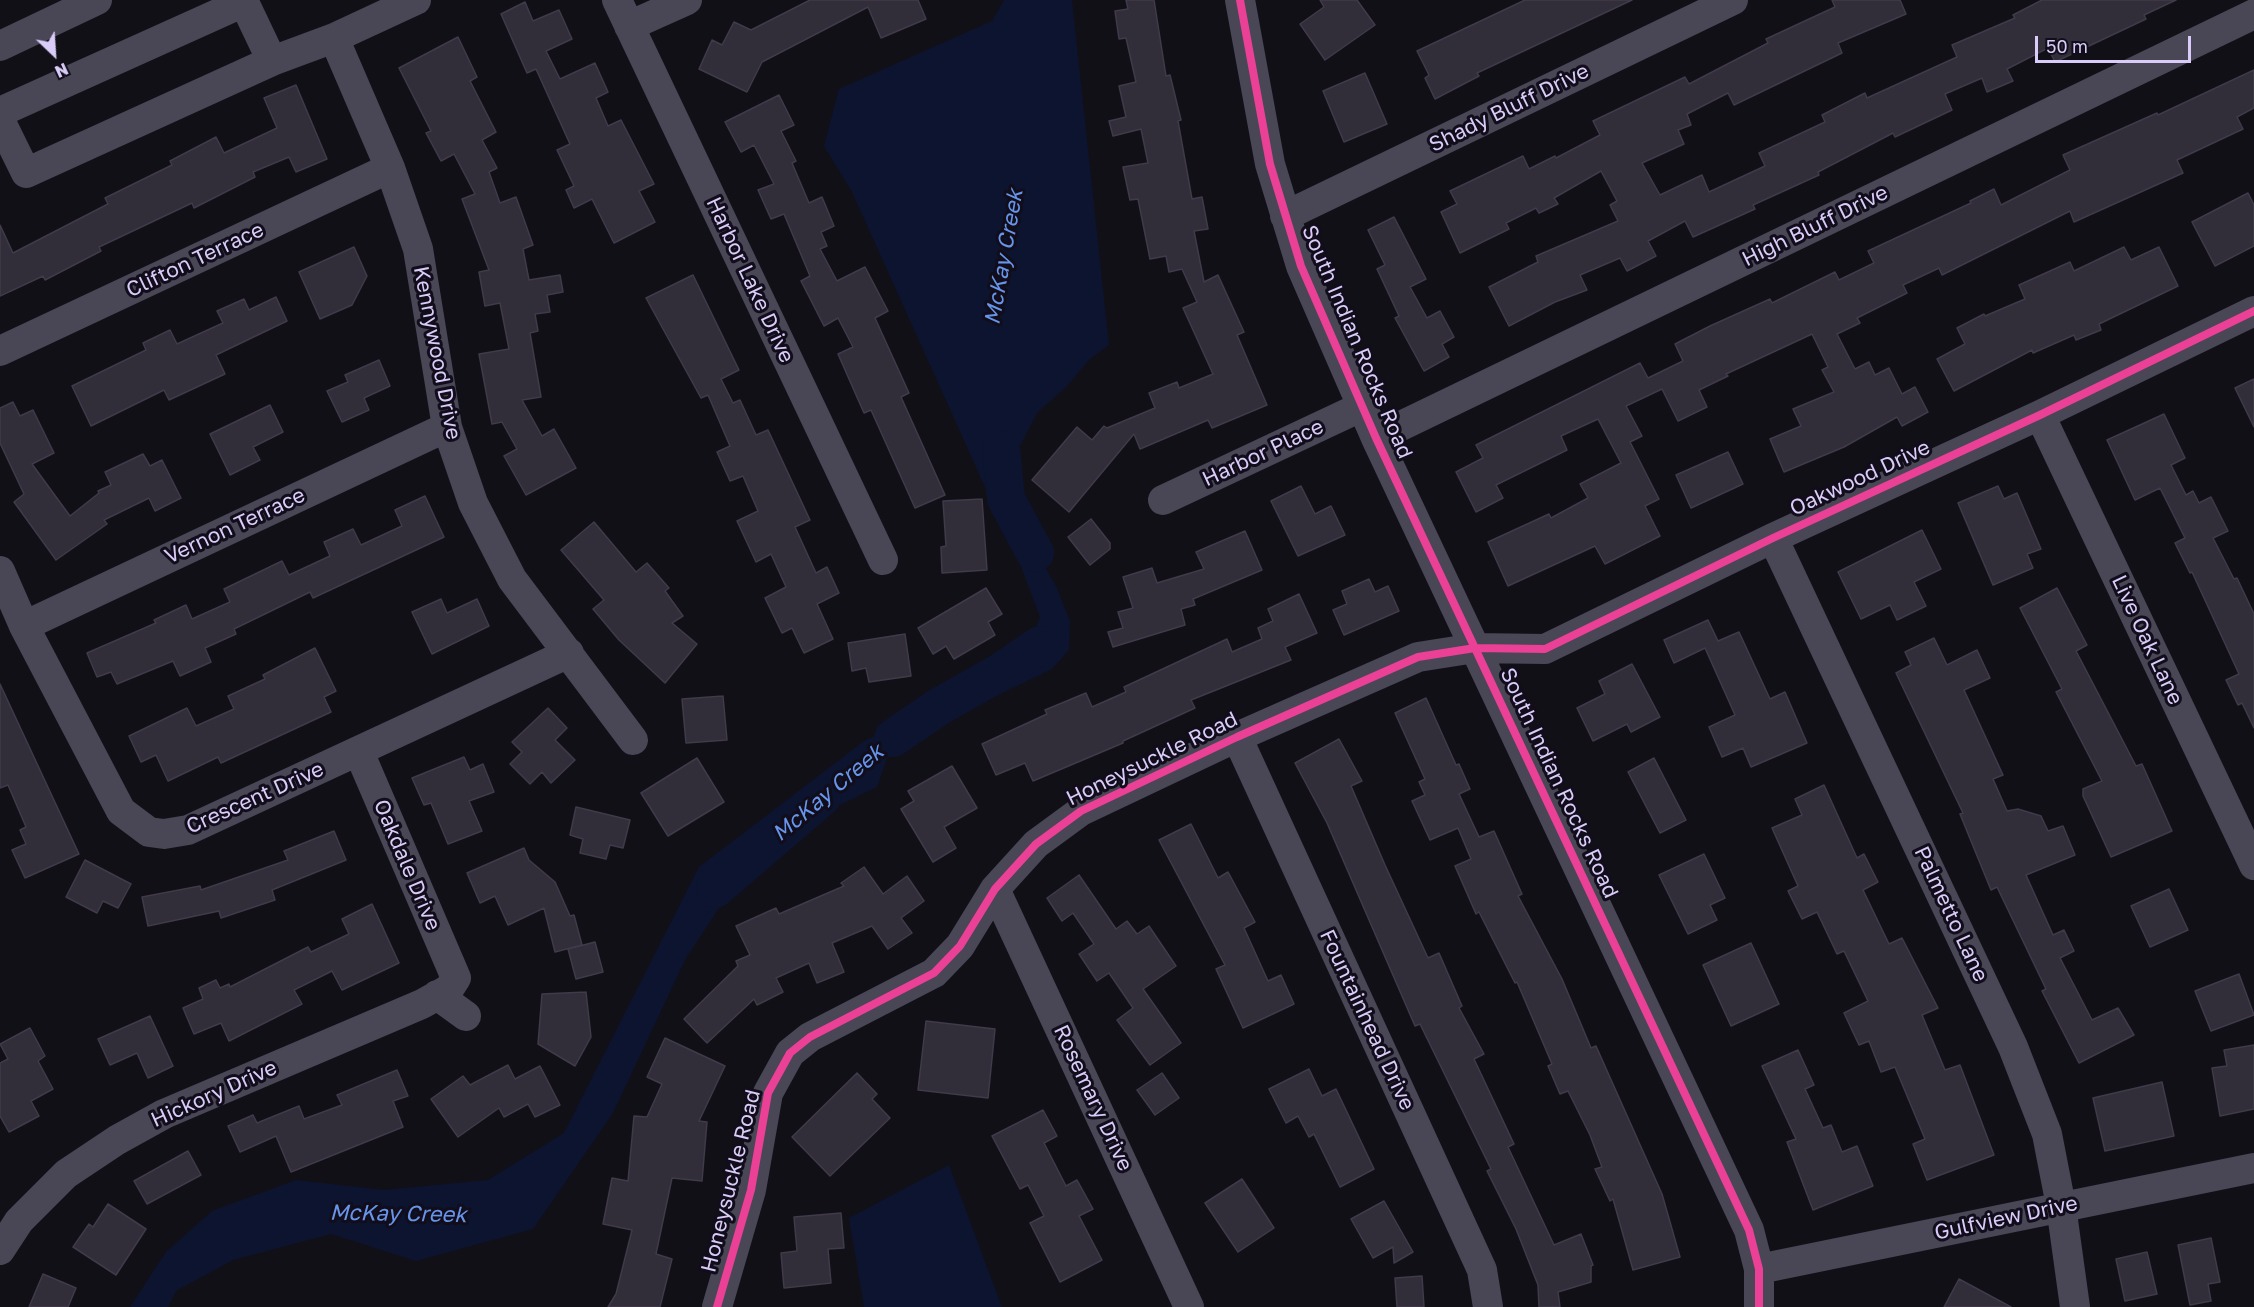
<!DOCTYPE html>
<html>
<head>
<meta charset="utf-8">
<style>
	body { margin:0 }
	#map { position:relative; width:2254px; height:1307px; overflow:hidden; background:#121017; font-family:"Golos Text",sans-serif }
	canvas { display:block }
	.north { position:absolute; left:24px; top:24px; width:60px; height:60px; -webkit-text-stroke:4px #110d1a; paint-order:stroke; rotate:155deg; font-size:16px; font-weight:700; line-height:24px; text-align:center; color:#d9ccf8 }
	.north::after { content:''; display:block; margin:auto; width:21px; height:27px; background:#d9ccf8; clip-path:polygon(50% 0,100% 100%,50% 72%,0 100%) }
	.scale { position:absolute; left:2035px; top:36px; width:156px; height:27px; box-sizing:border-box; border:3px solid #d9ccf8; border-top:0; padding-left:8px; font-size:18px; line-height:21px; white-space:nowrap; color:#d9ccf8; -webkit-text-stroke:4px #110d1a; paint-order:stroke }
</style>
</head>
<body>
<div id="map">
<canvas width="2254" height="1307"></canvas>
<div class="north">N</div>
<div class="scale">50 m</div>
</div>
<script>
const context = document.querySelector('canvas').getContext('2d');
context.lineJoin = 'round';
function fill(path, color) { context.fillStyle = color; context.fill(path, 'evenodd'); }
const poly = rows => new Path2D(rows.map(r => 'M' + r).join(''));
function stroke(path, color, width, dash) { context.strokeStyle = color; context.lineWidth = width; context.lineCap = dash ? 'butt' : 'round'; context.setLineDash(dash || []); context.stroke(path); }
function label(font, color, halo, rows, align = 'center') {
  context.font = font + ' "Golos Text",sans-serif'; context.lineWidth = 6; context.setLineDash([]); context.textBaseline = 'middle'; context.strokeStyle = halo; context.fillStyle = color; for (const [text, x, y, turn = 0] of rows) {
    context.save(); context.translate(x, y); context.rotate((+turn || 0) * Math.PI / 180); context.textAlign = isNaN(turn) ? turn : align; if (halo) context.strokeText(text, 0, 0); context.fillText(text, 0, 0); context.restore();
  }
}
fill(poly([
	[1004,0,1072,0,1109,345,1091,358,1067,386,1037,413,1017,452,1019,491,994,507,852,192,824,146,839,89,992,21],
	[1011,508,1056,586,1070,621,1069,650,1052,669,935,726,893,741,877,787,761,843,685,960,613,1113,533,1229,416,1261,331,1234,233,1260,176,1291,168,1307,130,1307,166,1252,212,1211,296,1180,384,1190,488,1180,564,1133,699,867,864,741,969,694,1026,653,1040,617,1016,553,998,517],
	[949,1165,1002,1307,864,1307,849,1218]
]), '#0d1430');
stroke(poly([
	[1001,449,1006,499,1035,553],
	[893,738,940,706,1002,671,1040,645],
	[715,889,822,797]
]), '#0d1430', 38);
const building = poly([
	[810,0,918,0,926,19,881,38,868,7,762,62,747,92,699,69,712,40,722,45,734,22,751,30,810,0],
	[1126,0,1154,0,1166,76,1170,75,1181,120,1178,121,1192,199,1202,197,1208,229,1194,231,1204,282,1218,275,1244,332,1237,335,1267,405,1212,428,1208,420,1140,449,1134,434,1069,512,1032,480,1077,427,1092,440,1104,426,1107,428,1155,408,1149,393,1177,382,1179,388,1213,374,1183,308,1197,302,1182,269,1169,272,1166,256,1150,259,1138,199,1130,200,1123,167,1148,163,1141,129,1113,136,1109,121,1126,117,1119,86,1136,82,1126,38,1119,39,1115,11,1128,9,1126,0],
	[1320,0,1357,0,1375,25,1325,60,1300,24,1324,7,1320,0],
	[1525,0,1632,0,1477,73,1479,76,1435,99,1425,78,1429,75,1417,51,1525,0],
	[1832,0,1900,0,1906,14,1838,43,1842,53,1734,105,1728,93,1687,114,1691,125,1678,130,1684,144,1642,163,1660,195,1702,175,1709,192,1765,166,1759,153,1825,122,1822,115,1865,93,1867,98,1957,57,1952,45,2015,18,2013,15,2042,0,2176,0,2144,15,2146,19,2055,62,2048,48,2007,69,2013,81,1987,92,1982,78,1945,94,1952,110,1895,137,1893,133,1818,172,1819,175,1753,205,1755,209,1693,237,1685,221,1648,241,1656,256,1627,271,1620,258,1580,275,1587,290,1555,302,1509,326,1489,287,1538,262,1536,256,1618,221,1610,205,1617,201,1601,171,1554,198,1558,204,1539,213,1536,208,1506,223,1509,229,1460,253,1441,212,1457,204,1450,191,1523,156,1529,169,1555,156,1556,158,1600,135,1593,121,1685,77,1689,84,1768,43,1766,39,1835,7,1832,0],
	[525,2,533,21,559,10,572,39,546,51,560,79,595,63,608,92,596,98,608,126,621,120,654,184,639,191,655,222,614,243,592,199,574,208,566,190,574,186,557,150,570,144,536,69,527,73,501,14,525,2],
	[458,37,477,77,470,81,496,132,482,140,497,168,489,172,500,203,516,197,533,245,523,249,529,280,560,275,563,292,547,295,550,312,535,314,538,331,530,333,541,397,522,400,542,436,554,429,576,468,526,495,504,456,517,449,502,422,492,424,479,354,509,349,500,303,485,306,479,272,489,270,462,199,475,194,454,154,441,161,426,133,431,131,399,68,458,37],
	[2254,70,2254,108,2237,117,2243,129,2177,160,2183,173,2074,222,2070,211,1942,275,1939,268,1903,285,1907,293,1857,318,1860,323,1837,334,1855,369,1869,362,1875,375,1889,368,1902,394,1915,387,1928,412,1902,426,1897,417,1844,447,1784,472,1770,439,1801,426,1793,409,1834,392,1822,370,1828,367,1812,334,1726,374,1728,376,1699,390,1707,407,1678,421,1662,389,1626,406,1642,436,1630,442,1659,499,1645,506,1660,536,1605,564,1595,546,1508,586,1488,542,1549,514,1551,518,1588,498,1580,484,1621,463,1598,419,1561,436,1567,450,1496,485,1503,498,1476,512,1456,472,1483,458,1476,445,1640,363,1648,378,1683,361,1675,344,1710,326,1770,299,1772,303,1835,272,1839,280,1874,263,1868,251,1971,203,1970,201,1994,189,2001,205,2070,170,2063,155,2157,113,2158,115,2254,70],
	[1365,73,1387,124,1344,142,1323,91,1365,73],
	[296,85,327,159,296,172,289,157,253,172,255,177,194,208,192,203,99,247,101,251,45,280,43,276,0,296,0,225,13,253,108,204,105,198,172,165,170,161,216,137,224,153,277,128,264,98,296,85],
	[779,95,794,125,781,131,796,161,792,163,809,203,822,197,834,226,821,232,827,246,820,249,837,281,865,267,888,311,875,318,909,393,901,397,945,495,915,508,871,410,864,413,838,354,853,347,838,318,824,326,801,281,810,276,784,214,771,219,758,190,774,184,754,145,741,152,725,122,779,95],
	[2248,193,2254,205,2254,246,2215,266,2192,222,2248,193],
	[1394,217,1426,279,1410,287,1427,318,1440,311,1454,337,1442,344,1449,357,1424,371,1395,318,1399,316,1377,269,1385,265,1368,230,1394,217],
	[354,247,367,276,352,305,320,319,299,272,354,247],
	[2124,247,2131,260,2159,247,2178,286,2099,324,2101,330,2076,340,2074,335,2033,353,2032,350,1954,391,1937,359,1965,344,1957,328,1984,314,1985,316,2025,299,2019,285,2070,262,2074,271,2124,247],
	[693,275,739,370,721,379,733,403,740,400,756,435,768,430,810,520,795,527,816,573,827,567,839,593,817,604,833,639,804,653,792,628,782,633,765,598,786,587,771,554,756,562,737,521,758,511,743,476,730,481,717,452,730,446,708,395,701,398,646,298,693,275],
	[276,297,287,321,216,355,225,374,169,400,164,390,91,426,72,386,146,350,143,343,170,330,177,344,223,323,217,311,244,299,249,310,276,297],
	[379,360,390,386,364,398,369,410,342,422,327,391,348,382,345,375,379,360],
	[2254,379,2254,427,2235,388,2254,379],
	[13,402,20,416,33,410,54,453,32,464,70,516,99,493,98,491,111,485,105,472,143,454,150,466,162,460,181,498,155,511,149,498,104,520,107,524,56,560,14,502,24,494,0,443,0,408,13,402],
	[270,405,283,432,253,447,260,460,230,475,210,434,270,405],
	[2164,414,2185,458,2171,465,2186,495,2193,491,2199,503,2211,497,2228,531,2213,538,2234,579,2237,578,2254,614,2254,728,2242,703,2238,705,2226,680,2239,674,2192,572,2190,573,2175,543,2185,538,2160,488,2135,500,2107,440,2164,414],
	[1728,452,1743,484,1691,508,1676,475,1728,452],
	[1301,486,1315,514,1331,506,1345,535,1298,556,1271,501,1301,486],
	[1998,486,2004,499,2017,493,2041,549,2027,554,2033,568,1993,585,1958,503,1998,486],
	[425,496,444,537,313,598,310,592,234,629,236,634,205,648,211,662,180,676,173,661,117,684,111,672,97,677,87,653,156,623,154,620,186,605,192,619,230,602,224,589,282,561,289,575,330,556,324,542,353,529,361,545,402,526,395,510,425,496],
	[982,499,987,570,942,573,941,547,946,546,943,501,982,499],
	[1091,519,1110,543,1110,549,1090,565,1068,537,1091,519],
	[594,522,636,572,647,563,669,588,665,591,683,616,672,623,697,644,665,683,619,640,593,609,604,600,561,550,594,522],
	[1922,530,1941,569,1914,582,1926,606,1897,620,1890,605,1861,619,1838,572,1922,530],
	[1245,531,1262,570,1193,599,1195,605,1181,609,1185,625,1113,647,1108,632,1123,628,1118,612,1133,608,1123,577,1152,568,1157,583,1204,569,1196,552,1245,531],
	[1369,579,1375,592,1388,586,1399,611,1344,635,1333,610,1347,604,1342,591,1369,579],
	[986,588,1002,614,988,622,995,635,954,659,946,646,933,654,918,628,986,588],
	[2057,588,2087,645,2076,651,2136,766,2142,764,2172,831,2111,857,2083,796,2083,789,2102,781,2056,692,2062,689,2020,608,2057,588],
	[1299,594,1317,633,1285,647,1291,660,1191,700,1195,708,1123,741,1123,743,1033,781,1025,763,996,775,982,744,1047,714,1045,710,1086,693,1092,707,1126,692,1124,687,1227,639,1232,652,1262,639,1258,628,1273,621,1268,609,1299,594],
	[441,599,447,613,477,599,489,626,432,654,412,612,441,599],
	[1708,620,1718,641,1739,632,1770,699,1785,692,1807,743,1751,767,1743,748,1722,757,1709,727,1735,715,1705,648,1674,663,1664,640,1708,620],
	[905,634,911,676,869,682,866,668,852,671,848,643,905,634],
	[1934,638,1947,665,1977,650,1990,678,1964,690,2003,775,1993,779,2007,811,2018,809,2041,816,2048,831,2063,826,2075,855,2026,875,2053,935,2064,930,2074,951,2060,958,2092,1020,2118,1008,2134,1035,2079,1063,2042,991,2046,989,1997,887,1991,890,1960,814,1963,813,1896,673,1911,665,1905,652,1934,638],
	[315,648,336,691,324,697,331,712,221,763,218,757,168,781,156,755,141,762,129,736,187,708,196,726,234,709,228,696,265,679,263,675,315,648],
	[1632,664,1660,717,1631,732,1627,724,1593,741,1577,708,1605,694,1599,681,1632,664],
	[0,684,79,854,25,878,12,850,26,844,20,830,26,827,8,785,0,788,0,684],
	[723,696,727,740,686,743,682,699,723,696],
	[1426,698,1456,765,1459,764,1470,789,1459,794,1479,837,1494,831,1522,894,1518,896,1562,979,1591,1048,1596,1046,1662,1194,1680,1257,1633,1270,1613,1199,1610,1201,1595,1169,1602,1167,1590,1135,1568,1091,1560,1094,1548,1066,1552,1064,1517,982,1515,983,1479,912,1476,914,1455,866,1471,859,1458,828,1430,840,1412,801,1425,795,1419,782,1425,779,1395,713,1426,698],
	[548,708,567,728,555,740,575,760,551,783,542,772,530,784,510,764,522,752,512,742,548,708],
	[1339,739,1362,781,1351,786,1385,865,1428,958,1439,953,1462,1006,1459,1008,1484,1054,1474,1059,1514,1144,1508,1147,1554,1245,1581,1234,1593,1265,1591,1266,1591,1282,1558,1292,1560,1307,1539,1307,1538,1285,1516,1229,1487,1171,1491,1169,1420,1024,1415,1026,1327,823,1295,763,1339,739],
	[464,757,470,770,483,764,494,792,469,801,482,831,448,844,431,803,424,805,412,778,464,757],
	[697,758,724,802,668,836,641,793,697,758],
	[1654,758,1686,820,1660,833,1628,772,1654,758],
	[952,766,977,808,944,827,956,848,933,862,901,809,914,801,908,791,952,766],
	[1824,785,1857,858,1864,854,1878,882,1863,890,1889,944,1902,938,1938,1008,1922,1015,1945,1070,1960,1065,1994,1155,1927,1180,1913,1144,1925,1139,1895,1067,1881,1072,1869,1041,1859,1045,1844,1013,1868,1001,1844,951,1837,954,1817,912,1802,919,1788,891,1798,886,1772,828,1802,815,1795,799,1824,785],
	[576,807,630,820,623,848,610,845,606,859,580,853,583,839,570,835,576,807],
	[1191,824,1218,878,1228,872,1255,922,1244,928,1268,981,1281,975,1294,1004,1243,1028,1216,969,1225,965,1159,840,1191,824],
	[334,831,346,860,272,890,275,900,221,918,219,911,148,926,142,897,200,886,201,890,288,860,284,851,334,831],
	[524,848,529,860,555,882,570,916,574,915,582,945,555,952,544,908,508,925,495,896,480,903,467,873,524,848],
	[1704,854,1725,898,1710,905,1717,920,1688,934,1659,875,1704,854],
	[85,860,131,884,118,908,103,901,97,913,66,897,85,860],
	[864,867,883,894,907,876,924,901,901,918,912,933,888,949,872,926,832,943,844,972,817,983,809,963,776,978,783,992,757,1005,754,999,707,1043,684,1019,738,966,736,961,750,955,736,926,776,908,779,914,844,886,841,883,864,867],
	[1079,875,1116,929,1127,921,1137,934,1149,926,1176,966,1143,989,1181,1043,1150,1065,1117,1020,1133,1008,1109,973,1097,981,1079,954,1094,944,1073,913,1062,921,1047,898,1079,875],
	[2169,889,2188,930,2150,947,2131,906,2169,889],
	[372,904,399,963,342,990,332,971,294,990,302,1004,229,1041,221,1023,194,1034,183,1008,203,999,199,988,216,980,220,988,229,984,230,987,308,947,311,952,349,934,342,919,372,904],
	[595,942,603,972,576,979,568,949,595,942],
	[1751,943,1779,1004,1731,1026,1703,965,1751,943],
	[2239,974,2254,1015,2211,1031,2195,991,2239,974],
	[586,992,591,1037,575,1066,538,1044,542,994,586,992],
	[150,1016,173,1066,148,1078,137,1053,110,1065,98,1039,150,1016],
	[926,1021,995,1029,988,1098,918,1090,926,1021],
	[30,1028,45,1056,38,1061,53,1089,31,1101,39,1116,9,1132,0,1116,0,1063,8,1059,0,1044,30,1028],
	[665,1038,725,1066,699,1121,707,1122,702,1181,672,1178,656,1254,672,1259,660,1307,608,1307,616,1294,632,1230,603,1224,612,1178,628,1181,634,1116,647,1117,662,1084,647,1077,665,1038],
	[2254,1045,2254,1109,2220,1116,2212,1068,2227,1066,2224,1050,2254,1045],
	[1798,1050,1814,1085,1805,1089,1823,1128,1831,1125,1842,1152,1857,1146,1873,1186,1813,1210,1787,1142,1796,1139,1762,1066,1798,1050],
	[508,1065,515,1079,540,1066,560,1105,535,1117,528,1104,504,1117,499,1108,458,1137,431,1099,463,1076,470,1085,508,1065],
	[1309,1069,1322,1096,1336,1089,1374,1169,1340,1187,1314,1134,1309,1137,1298,1116,1286,1123,1269,1089,1309,1069],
	[397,1070,408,1096,393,1101,403,1127,291,1172,276,1136,240,1152,228,1126,253,1115,257,1123,299,1106,304,1119,342,1105,337,1095,397,1070],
	[857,1073,877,1094,872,1099,890,1118,830,1176,792,1137,857,1073],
	[1162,1073,1179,1098,1155,1115,1137,1090,1162,1073],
	[2162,1082,2174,1136,2105,1151,2093,1098,2162,1082],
	[1043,1110,1057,1136,1044,1143,1066,1186,1077,1180,1093,1209,1079,1216,1102,1260,1060,1282,1030,1223,1044,1216,1028,1185,1020,1189,992,1136,1043,1110],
	[188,1151,201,1175,147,1204,134,1181,188,1151],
	[1242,1179,1274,1228,1238,1252,1205,1203,1242,1179],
	[1384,1201,1413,1252,1394,1263,1393,1247,1373,1258,1351,1219,1384,1201],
	[108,1204,146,1229,116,1275,73,1247,89,1224,93,1227,108,1204],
	[841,1213,844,1248,828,1249,831,1283,784,1288,781,1253,797,1251,794,1217,841,1213],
	[2211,1238,2220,1282,2208,1284,2211,1301,2190,1305,2178,1245,2211,1238],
	[2147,1252,2157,1294,2125,1301,2116,1259,2147,1252],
	[43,1274,76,1288,68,1307,29,1307,43,1274],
	[1422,1276,1424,1307,1397,1307,1395,1278,1422,1276],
	[1959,1279,2011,1307,1944,1307,1959,1279]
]);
fill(building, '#312d39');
stroke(building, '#403a4a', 1.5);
stroke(poly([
	[243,0,272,61],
	[617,0,883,560],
	[1240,0,1270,164,1301,266,1376,438,1749,1230,1759,1269,1759,1307],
	[629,26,687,0],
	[334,38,390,168,418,249,447,427,473,503,512,579,633,740],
	[0,46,97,0],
	[0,112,244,2],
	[0,120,26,173,272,61,334,38,416,0],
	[1285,216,1733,0],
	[0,351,390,168],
	[2040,415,2254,865],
	[1376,438,2254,14],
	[1163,500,1363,406],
	[1773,538,2013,1047,2047,1134,2061,1206,2075,1307],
	[0,571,24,626,121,811,149,832,164,834,188,830,569,653],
	[24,626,447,427],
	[1237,737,1482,1270,1488,1307],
	[995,889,1189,1307],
	[437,995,466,1016],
	[0,1250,19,1221,66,1174,117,1140,164,1114,422,1004,449,989,456,978,359,752],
	[1759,1269,2254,1168],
	[717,1307,751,1190,768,1093,790,1053,810,1037,934,973,960,946,995,889,1036,844,1081,811,1237,737,1418,657,1475,648,1545,649,1773,538,2040,415,2254,311]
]), '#494656', 30);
stroke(poly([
	[1240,0,1270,164,1301,266,1376,438,1749,1230,1759,1269,1759,1307],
	[717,1307,751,1190,768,1093,790,1053,810,1037,934,973,960,946,995,889,1036,844,1081,811,1237,737,1418,657,1475,648,1545,649,1773,538,2040,415,2254,311]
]), '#ea4096', 8);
label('21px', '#d9ccf8', '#110d1a', [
	["Shady Bluff Drive",1509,108,-26],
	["High Bluff Drive",1815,226,-26],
	["Clifton Terrace",195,260,-25],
	["Harbor Lake Drive",750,280,65],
	["South Indian Rocks Road",1357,342,67],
	["Kennywood Drive",437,353,79],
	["Harbor Place",1263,453,-25],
	["Oakwood Drive",1860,478,-25],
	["Vernon Terrace",235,526,-25],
	["Live Oak Lane",2147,640,65],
	["Honeysuckle Road",1152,759,-26],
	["South Indian Rocks Road",1559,783,65],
	["Crescent Drive",255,798,-24],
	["Oakdale Drive",407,865,67],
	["Palmetto Lane",1951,914,65],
	["Fountainhead Drive",1367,1020,65],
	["Hickory Drive",214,1094,-24],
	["Rosemary Drive",1093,1098,65],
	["Honeysuckle Road",731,1181,-76],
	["Gulfview Drive",2006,1218,-12]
]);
label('italic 22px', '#6795ec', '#110d1a', [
	["McKay Creek",1004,257,-80],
	["McKay Creek",828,793,-40],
	["McKay Creek",398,1214,1]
]);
</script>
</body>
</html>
